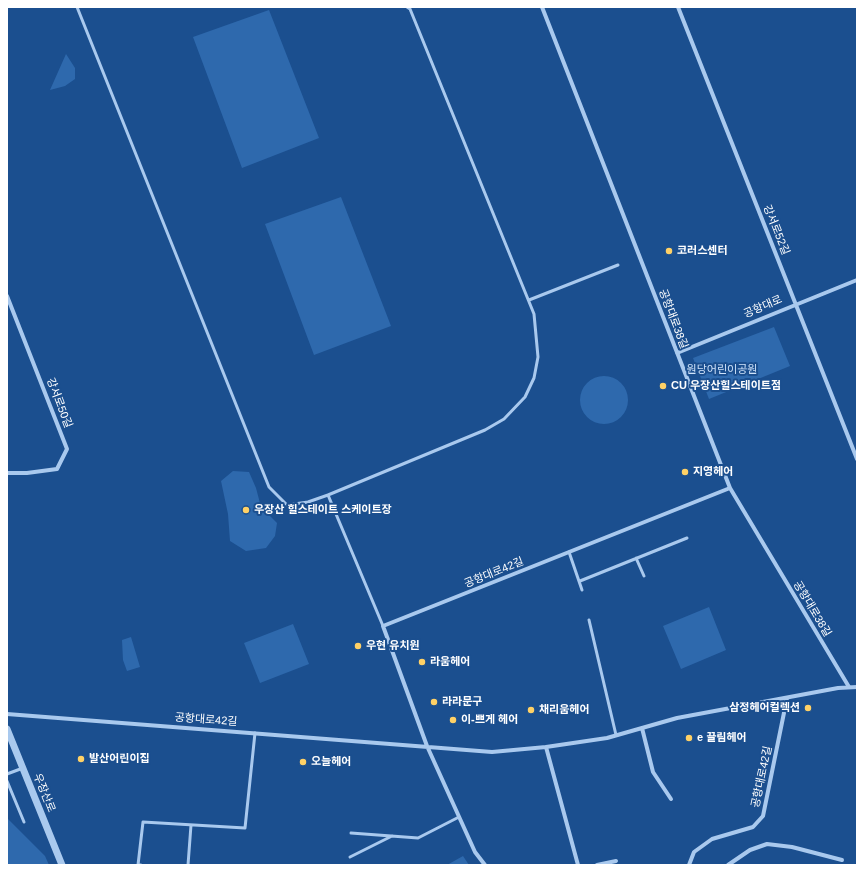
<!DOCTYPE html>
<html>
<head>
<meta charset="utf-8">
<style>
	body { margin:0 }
	#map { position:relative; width:864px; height:872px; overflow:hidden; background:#1b4f8f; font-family:Arial,sans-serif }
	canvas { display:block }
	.frame { position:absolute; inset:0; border:8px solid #fff; pointer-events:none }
</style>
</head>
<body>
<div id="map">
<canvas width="864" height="872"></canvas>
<div class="frame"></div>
</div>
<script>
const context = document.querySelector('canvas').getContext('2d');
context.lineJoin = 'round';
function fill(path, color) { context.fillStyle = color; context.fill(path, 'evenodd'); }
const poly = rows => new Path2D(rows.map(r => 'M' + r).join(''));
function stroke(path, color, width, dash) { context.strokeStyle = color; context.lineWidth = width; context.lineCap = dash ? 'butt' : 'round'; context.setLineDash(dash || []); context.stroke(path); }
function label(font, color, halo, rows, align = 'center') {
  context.font = font + ' Arial,"Noto Sans KR",sans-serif'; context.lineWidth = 4; context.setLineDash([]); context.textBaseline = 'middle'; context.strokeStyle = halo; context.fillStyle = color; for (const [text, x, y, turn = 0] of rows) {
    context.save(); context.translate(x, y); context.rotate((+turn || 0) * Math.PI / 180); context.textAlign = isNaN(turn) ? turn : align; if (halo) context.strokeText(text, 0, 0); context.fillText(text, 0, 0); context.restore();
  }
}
fill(poly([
	[269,10,319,138,242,168,193,37],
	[66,54,75,68,75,79,65,86,50,90],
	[341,197,391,326,314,355,265,224],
	[774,327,790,366,709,399,693,358],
	'580 400a24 24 0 1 1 48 0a24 24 0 1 1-48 0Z',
	[233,471,249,472,256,488,261,507,277,523,275,536,266,548,246,551,230,541,228,514,221,481],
	[709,607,726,650,681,669,663,626],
	[293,624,309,664,260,683,244,643],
	[131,637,140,667,127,671,123,660,122,640],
	[7,818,45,856,49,865,7,865],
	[463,856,469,865,447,865]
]), '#2e69ad');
stroke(poly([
	[77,7,269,487,287,505,308,502,328,495,485,430,504,419,525,397,534,378,538,357,534,314,410,9,407,7],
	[529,300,618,265],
	[328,495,383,626],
	[569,552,582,590],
	[636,558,644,576],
	[580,581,687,538],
	[589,620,616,735],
	[7,774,23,768],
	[7,781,24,822],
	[351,833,418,838,459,817],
	[350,857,392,836],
	[141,865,138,865,143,822,245,828,255,733],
	[188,865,191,825]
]), '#a9c9ee', 3);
stroke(poly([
	[542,7,730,488,849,687],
	[678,7,857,459],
	[7,296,67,449,57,469,27,473,7,473],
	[677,353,857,280],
	[7,714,492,752,546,747,607,738,677,718,838,688,857,687],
	[642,728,653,772,671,799],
	[546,747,578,865],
	[485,865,475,852,427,746,383,626,730,488],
	[597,865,616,861],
	[689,865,694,852,712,839,753,827,763,816,787,698],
	[728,865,750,850,767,844,792,847,842,860]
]), '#a9c9ee', 4);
stroke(poly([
	[7,729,62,865]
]), '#a9c9ee', 7);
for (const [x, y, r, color] of [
	[669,251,4,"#ffd166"],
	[663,386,4,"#ffd166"],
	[685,472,4,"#ffd166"],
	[246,510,4,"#ffd166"],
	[358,646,4,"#ffd166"],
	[422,662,4,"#ffd166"],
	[434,702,4,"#ffd166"],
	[808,708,4,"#ffd166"],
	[531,710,4,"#ffd166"],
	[453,720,4,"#ffd166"],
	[689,738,4,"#ffd166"],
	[81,759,4,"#ffd166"],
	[303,762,4,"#ffd166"]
]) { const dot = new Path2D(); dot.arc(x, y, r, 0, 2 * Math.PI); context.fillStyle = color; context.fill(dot); stroke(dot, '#1b4f8f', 1.5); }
label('11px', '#fff', '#1b4f8f', [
	["강서로52길",776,230,68],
	["공항대로",763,307,-23],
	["공항대로38길",673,319,69],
	["강서로50길",59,403,69],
	["공항대로42길",494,573,-22],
	["공항대로38길",812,609,59],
	["공항대로42길",206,720,4],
	["공항대로42길",762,777,-78],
	["우장산로",44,793,68]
]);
label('bold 11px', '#fff', '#1b4f8f', [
	["코러스센터",677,251],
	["CU 우장산힐스테이트점",671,386],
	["지영헤어",693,472],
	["우장산 힐스테이트 스케이트장",254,510],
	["우현 유치원",366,646],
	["라움헤어",430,662],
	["라라문구",442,702],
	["삼정헤어컬렉션",800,708,"right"],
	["채리움헤어",539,710],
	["이-쁘게 헤어",461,720],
	["e 끌림헤어",697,738],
	["발산어린이집",89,759],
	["오늘헤어",311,762]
], 'left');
label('11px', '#cfe3fa', '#1b4f8f', [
	["원당어린이공원",722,370]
]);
</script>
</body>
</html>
